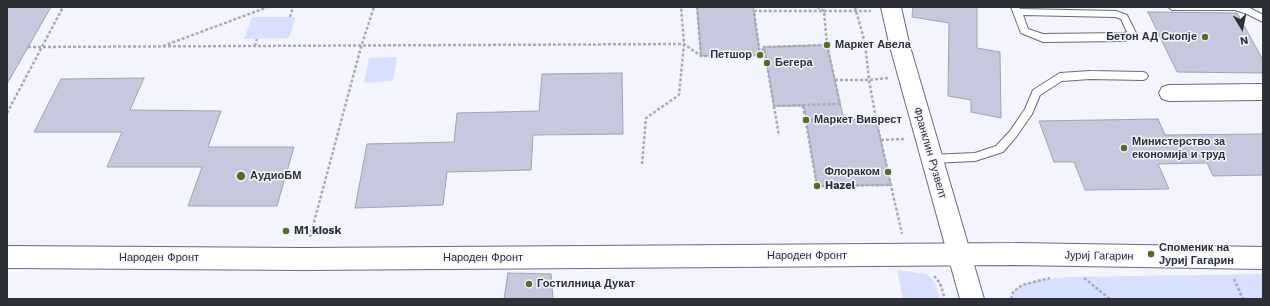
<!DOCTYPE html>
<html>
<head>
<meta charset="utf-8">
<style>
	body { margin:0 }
	#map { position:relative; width:1270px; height:306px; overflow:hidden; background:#f3f4fd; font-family:"Work Sans",sans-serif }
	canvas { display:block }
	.frame { position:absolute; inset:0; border:8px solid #2e3038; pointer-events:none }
	.north { position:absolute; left:1222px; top:8px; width:40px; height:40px; -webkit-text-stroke:3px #f3f4fd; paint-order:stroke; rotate:170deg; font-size:11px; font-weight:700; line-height:16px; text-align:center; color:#2e3038 }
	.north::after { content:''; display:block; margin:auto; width:14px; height:18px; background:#2e3038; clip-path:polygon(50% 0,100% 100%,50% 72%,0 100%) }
</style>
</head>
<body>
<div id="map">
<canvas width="1270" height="306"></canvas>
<div class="frame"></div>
<div class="north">N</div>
</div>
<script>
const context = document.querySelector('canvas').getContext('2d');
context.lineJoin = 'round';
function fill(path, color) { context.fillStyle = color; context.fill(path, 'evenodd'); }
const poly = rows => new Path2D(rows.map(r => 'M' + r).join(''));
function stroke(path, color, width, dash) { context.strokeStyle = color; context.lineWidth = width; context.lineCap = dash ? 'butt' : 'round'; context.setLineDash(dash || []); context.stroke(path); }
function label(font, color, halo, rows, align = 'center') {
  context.font = font + ' "Work Sans",sans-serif'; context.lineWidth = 3; context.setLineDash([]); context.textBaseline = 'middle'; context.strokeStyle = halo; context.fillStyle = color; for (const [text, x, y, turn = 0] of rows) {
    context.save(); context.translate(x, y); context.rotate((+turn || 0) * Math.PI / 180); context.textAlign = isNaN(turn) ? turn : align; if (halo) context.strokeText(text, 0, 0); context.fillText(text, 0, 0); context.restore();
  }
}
fill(poly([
	[252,17,296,17,289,38,244,39],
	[397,57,393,81,364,83,369,58],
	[897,270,927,274,935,282,940,299,903,299],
	[1263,274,1263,299,1011,299,1013,292,1022,285,1039,280,1067,277]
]), '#d9dffe');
const building = poly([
	[7,7,51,7,7,84,7,7],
	[697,7,753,7,760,55,701,56,697,7],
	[913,7,977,7,977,48,1000,52,1001,118,971,112,971,100,948,96,949,23,912,17,913,7],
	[1148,12,1237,13,1263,60,1263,73,1177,72,1148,12],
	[827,45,844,120,876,119,891,185,817,186,804,106,774,106,764,47,827,45],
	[622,73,623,134,533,135,531,170,447,172,443,205,355,208,367,144,454,142,457,113,539,111,542,74,622,73],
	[144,78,130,110,221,111,208,147,294,147,277,206,188,206,202,167,107,167,122,132,34,132,61,79,144,78],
	[1158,119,1165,135,1263,134,1263,175,1213,176,1207,163,1158,164,1169,189,1085,190,1074,162,1054,162,1039,121,1158,119],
	[508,273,551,274,553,299,504,299,508,273]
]);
fill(building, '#c6c9de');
stroke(building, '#9fa2b6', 1);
const service = poly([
	[1011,7,1019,7,1020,9,1116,11,1127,15,1136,33,1135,35,1125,41,1043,42,1021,33,1011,7],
	[1023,15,1115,17,1121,19,1127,32,1124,33,1043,34,1028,29,1023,15],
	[1168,7,1248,7,1263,15,1263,22,1247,14,1235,10,1172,10,1168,7],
	[1090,71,1143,72,1146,73,1148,76,1146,79,1143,80,1090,79,1062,81,1040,95,1032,114,1016,137,1003,152,975,161,931,163,927,162,926,159,927,156,931,155,975,153,996,146,1010,131,1025,109,1033,90,1060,73,1090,71]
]);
const minor = poly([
	[1263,84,1263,100,1169,101,1162,99,1159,93,1162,87,1169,85,1263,84],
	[1015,243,1263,247,1263,269,1015,265,304,270,7,268,7,246,304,248,1015,243]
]);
const tertiary = poly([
	[881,7,901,7,909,43,984,299,960,299,889,43,881,7]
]);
stroke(service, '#686b7d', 2);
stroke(minor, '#686b7d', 2);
stroke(tertiary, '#686b7d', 2);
stroke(poly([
	[697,7,701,55],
	[817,7,824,11,827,45],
	[855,7,865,43,869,80,876,119,902,234],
	[290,17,293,7],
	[827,45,840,104,774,106,764,47,827,45],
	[163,46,268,7],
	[255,46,257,39],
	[28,47,684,44,701,56,760,55,754,11,871,11],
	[760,55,764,47],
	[835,80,869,80,888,78],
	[774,106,779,136],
	[803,106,817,186,891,185],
	[7,113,63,7],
	[806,120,876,119],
	[881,140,904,139],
	[642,164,646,118,679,95,684,44,681,7],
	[310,237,361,47,374,7],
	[934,276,940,283,945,299],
	[1084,278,1110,299],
	[1234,279,1243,299],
	[1011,299,1013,292,1022,285,1050,278]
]), '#a9aab3', 2.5, [3, 2]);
fill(service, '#fff');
fill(minor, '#fff');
fill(tertiary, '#fff');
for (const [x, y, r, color] of [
	[1205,37,4,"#516e22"],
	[827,45,4,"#516e22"],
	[760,55,4,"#516e22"],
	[767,63,4,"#516e22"],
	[806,120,4,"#516e22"],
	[1124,148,4,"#516e22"],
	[888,172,4,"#516e22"],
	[241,176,5,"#516e22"],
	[817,186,4,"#516e22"],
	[286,231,4,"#516e22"],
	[1151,254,4,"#516e22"],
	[529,284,4,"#516e22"]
]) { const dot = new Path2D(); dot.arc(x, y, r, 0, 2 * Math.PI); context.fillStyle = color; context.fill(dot); stroke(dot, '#f3f4fd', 1.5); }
label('bold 11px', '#2e3038', '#f3f4fd', [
	["Бетон АД Скопје",1197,37,"right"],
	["Маркет Авела",835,45],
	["Петшор",752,55,"right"],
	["Бегера",775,63],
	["Маркет Виврест",814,120],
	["Министерство за",1132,142],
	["економија и труд",1132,155],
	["Флораком",880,172,"right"],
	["АудиоБМ",250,176],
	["Hazel",825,186],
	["M1 kiosk",294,231],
	["Споменик на",1159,248],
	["Јуриј Гагарин",1159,261],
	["Гостилница Дукат",537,284]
], 'left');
label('11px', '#2e3038', '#f3f4fd', [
	["Франклин Рузвелт",930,153,74],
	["Народен Фронт",807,256],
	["Јуриј Гагарин",1099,256,1],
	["Народен Фронт",159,258],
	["Народен Фронт",483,258]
]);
</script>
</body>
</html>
